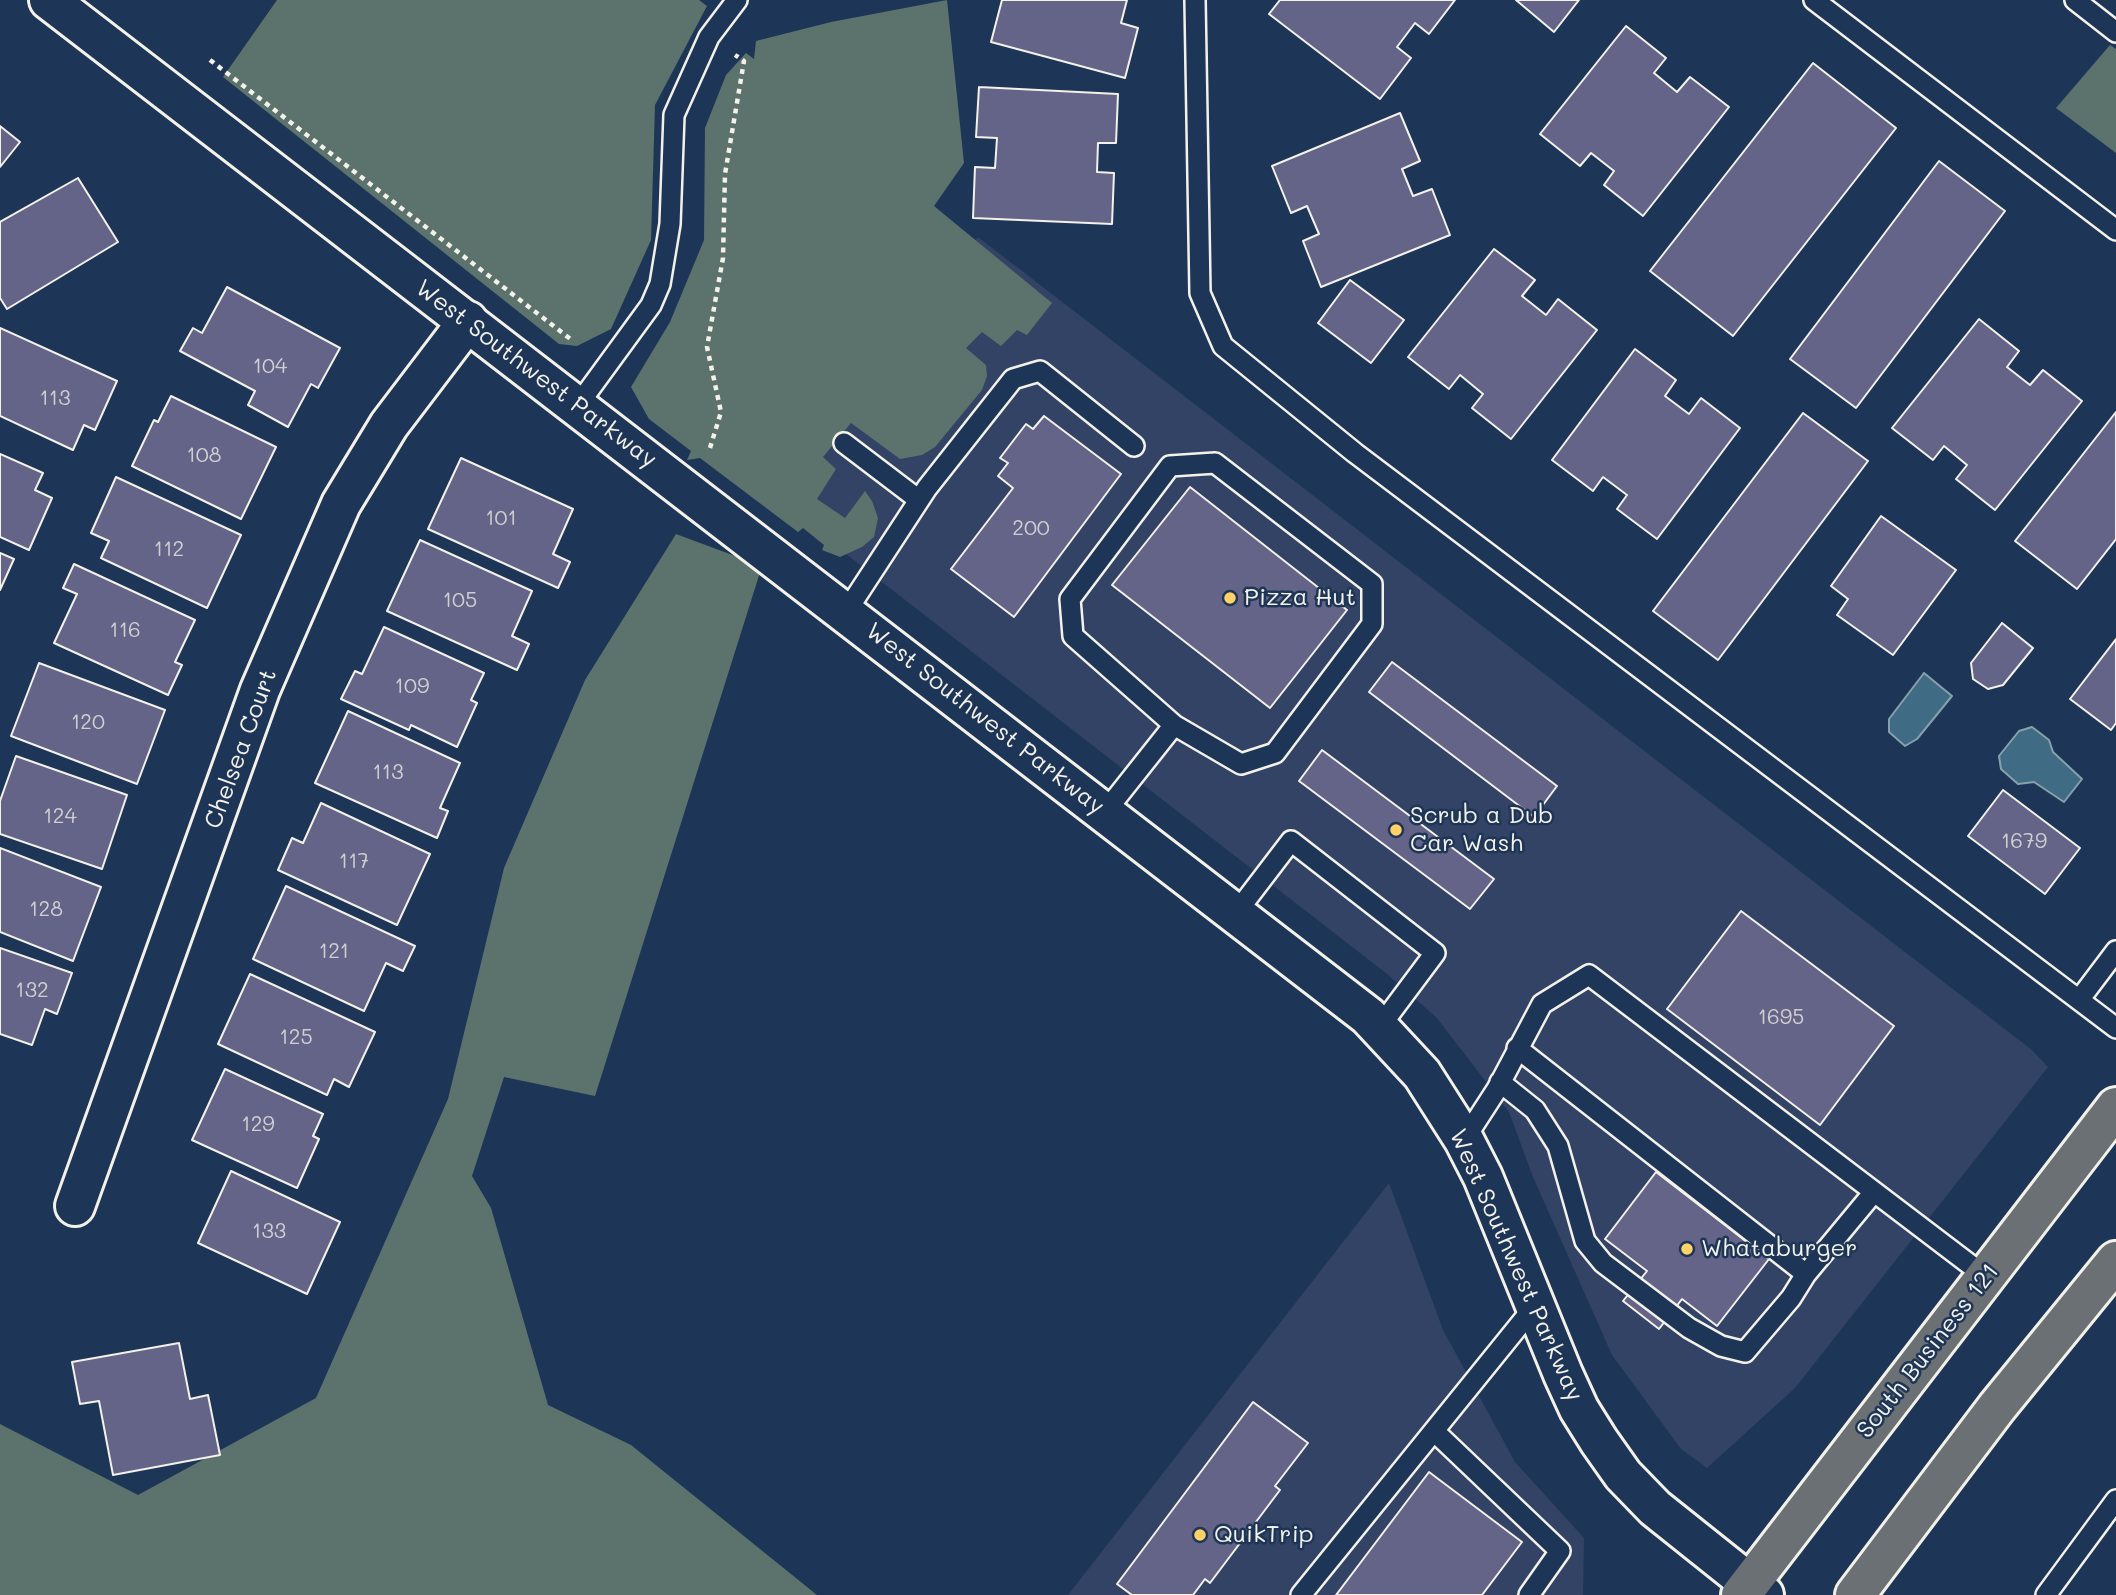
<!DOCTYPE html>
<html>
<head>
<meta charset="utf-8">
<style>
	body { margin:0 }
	canvas { display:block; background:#1d3557 }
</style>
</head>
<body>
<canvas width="2116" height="1595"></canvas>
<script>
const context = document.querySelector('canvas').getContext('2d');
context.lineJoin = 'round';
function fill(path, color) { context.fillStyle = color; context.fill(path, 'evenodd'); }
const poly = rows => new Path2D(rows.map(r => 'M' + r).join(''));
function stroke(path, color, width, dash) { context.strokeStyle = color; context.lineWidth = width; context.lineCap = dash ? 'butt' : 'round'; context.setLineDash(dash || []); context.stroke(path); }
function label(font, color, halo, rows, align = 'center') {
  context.font = font + ' Mali,sans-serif'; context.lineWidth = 5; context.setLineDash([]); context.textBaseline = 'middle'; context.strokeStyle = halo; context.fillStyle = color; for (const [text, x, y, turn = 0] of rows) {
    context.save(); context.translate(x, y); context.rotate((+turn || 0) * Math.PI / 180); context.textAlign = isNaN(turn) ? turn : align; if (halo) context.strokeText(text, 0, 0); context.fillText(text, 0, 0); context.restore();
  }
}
fill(poly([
	[978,237,2032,1050,2048,1067,1795,1388,1707,1468,1681,1449,1612,1355,1533,1177,1509,1112,1437,1018,1387,974,779,502],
	[1389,1183,1443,1330,1515,1462,1584,1538,1583,1595,1068,1595]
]), '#324365');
fill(poly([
	[277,0,699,0,707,6,655,105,651,240,611,329,577,346,559,344,223,77],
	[947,0,964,163,934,206,1052,303,1027,335,1017,330,1001,346,982,332,966,348,986,365,987,376,982,390,935,447,922,455,900,459,851,423,823,457,836,469,817,499,845,518,865,491,872,501,878,518,874,537,862,547,840,557,822,550,824,545,803,528,798,532,700,458,687,460,691,451,649,419,631,387,670,322,704,240,705,128,726,75,746,53,754,59,756,41,831,22],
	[2110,45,2116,49,2116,153,2056,108],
	[676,534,762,566,595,1096,504,1077,472,1176,491,1208,548,1405,631,1445,817,1595,0,1595,0,1424,138,1495,316,1398,448,1099,504,868,585,680]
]), '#5c726d');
const water = poly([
	[1924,673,1952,696,1917,739,1905,746,1889,732,1889,719,1924,673],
	[2032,727,2049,740,2053,752,2082,779,2064,802,2034,782,2018,784,2001,769,1999,756,2019,731,2032,727]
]);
fill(water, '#3f6b84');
stroke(water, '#87a1ac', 2);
const building = poly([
	[1002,0,1127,0,1121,23,1138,28,1125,78,991,42,1002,0],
	[1280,0,1455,0,1429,34,1415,23,1397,47,1411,58,1380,99,1269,14,1280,0],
	[1516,0,1579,0,1554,32,1516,0],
	[1626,26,1666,58,1654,73,1677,92,1690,77,1729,107,1643,216,1604,185,1614,171,1591,153,1580,166,1540,134,1626,26],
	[1813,63,1896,128,1733,336,1650,271,1813,63],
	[979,87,1118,94,1116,143,1098,143,1097,172,1114,173,1112,224,973,218,975,167,995,168,997,138,976,137,979,87],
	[1400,113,1420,161,1402,169,1413,196,1432,189,1450,235,1321,287,1303,241,1319,234,1307,206,1291,213,1272,166,1400,113],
	[0,126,20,142,0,167,0,126],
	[1939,161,2005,211,1856,408,1790,359,1939,161],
	[78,178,118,242,7,309,0,298,0,222,78,178],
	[1494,249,1535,280,1522,296,1546,315,1558,299,1597,330,1511,439,1472,408,1483,394,1460,375,1449,389,1408,357,1494,249],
	[1350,280,1404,320,1371,363,1318,323,1350,280],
	[227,287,340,348,318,388,311,384,288,427,248,405,255,391,180,351,193,328,202,333,227,287],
	[1979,319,2019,351,2007,367,2030,385,2043,370,2082,401,1995,510,1956,479,1967,465,1944,446,1933,460,1892,428,1979,319],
	[0,328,117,381,95,430,84,425,73,450,0,416,0,328],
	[1635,349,1676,380,1665,396,1689,414,1701,398,1740,428,1657,539,1617,509,1627,495,1603,477,1593,491,1552,460,1635,349],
	[171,396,276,447,241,519,132,466,154,420,158,422,171,396],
	[2116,412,2116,539,2077,589,2015,541,2116,412],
	[1803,413,1868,461,1718,660,1653,611,1803,413],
	[1044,416,1121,474,1014,617,951,569,1013,488,998,476,1008,463,1000,458,1026,424,1033,429,1044,416],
	[0,454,43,473,35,490,52,498,29,550,0,537,0,454],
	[461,458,573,509,553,554,570,562,558,588,428,529,461,458],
	[116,477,241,535,207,608,101,558,109,541,91,533,116,477],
	[1190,487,1347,610,1270,708,1112,585,1190,487],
	[1881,516,1956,570,1893,655,1837,615,1848,599,1831,586,1881,516],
	[420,540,532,591,512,636,529,644,517,670,387,611,420,540],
	[0,553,14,559,0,590,0,553],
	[74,564,195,620,175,662,182,665,168,695,54,643,77,594,63,588,74,564],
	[2002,623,2033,648,2003,685,1988,689,1973,679,1971,663,2002,623],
	[384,627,484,673,471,700,477,703,457,747,411,725,409,730,341,699,355,671,362,674,384,627],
	[2116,639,2116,723,2111,730,2070,699,2116,639],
	[1392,662,1557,786,1534,817,1369,692,1392,662],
	[39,663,165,710,137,784,11,736,39,663],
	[348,711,460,763,440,808,448,811,437,838,315,783,348,711],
	[1322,750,1494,879,1470,909,1299,781,1322,750],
	[16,756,127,795,102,869,0,834,0,801,16,756],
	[2003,790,2080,848,2045,894,1968,836,2003,790],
	[321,803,430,854,397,925,278,870,292,838,303,843,321,803],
	[0,848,101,887,73,961,0,932,0,848],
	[286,886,415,946,403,971,386,963,364,1011,253,959,286,886],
	[1741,911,1894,1026,1820,1125,1667,1009,1741,911],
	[0,948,72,973,57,1014,45,1009,32,1045,0,1034,0,948],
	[250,974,375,1032,349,1087,334,1079,327,1095,218,1044,250,974],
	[225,1069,323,1114,313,1136,319,1139,297,1188,192,1140,225,1069],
	[231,1171,340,1222,307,1294,198,1243,231,1171],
	[1656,1172,1769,1259,1717,1326,1682,1299,1659,1329,1623,1301,1647,1271,1605,1239,1656,1172],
	[179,1343,190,1399,208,1395,220,1455,113,1475,99,1401,80,1404,72,1362,179,1343],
	[1253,1402,1308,1443,1275,1486,1280,1490,1210,1583,1205,1579,1193,1595,1132,1595,1117,1584,1253,1402],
	[1429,1472,1522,1542,1482,1595,1336,1595,1429,1472]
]);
fill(building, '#636487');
stroke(building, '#f4f1e8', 2);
const lane = poly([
	[1195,0,1200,293,1223,346,1355,453,2116,1028],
	[1814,0,2116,230],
	[2075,0,2116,32],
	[578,405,651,305,660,284,670,224,674,115,709,37,737,0],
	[844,443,919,500],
	[1215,463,1372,584,1372,624,1275,753,1241,764,1174,725,1073,636,1070,599,1170,466,1215,463],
	[846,612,927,488,1013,379,1040,371,1134,446],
	[1105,812,1174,725],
	[1236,913,1291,841,1435,953,1379,1028],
	[2079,1000,2116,951],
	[1517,1048,1806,1274,1874,1192],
	[1500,1082,1535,1110,1558,1146,1585,1241,1603,1263,1689,1328,1721,1346,1745,1352,1791,1298,1806,1274],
	[1464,1140,1497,1089,1542,1004,1589,975,1985,1276],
	[1434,1431,1560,1551,1529,1595],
	[1301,1595,1534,1307],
	[2046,1595,2116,1500]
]);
const street = poly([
	[75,1206,260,690,341,504,389,425,468,321]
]);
const secondary = poly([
	[49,0,1368,1016,1422,1074,1464,1140,1483,1177,1563,1374,1579,1409,1599,1441,1623,1475,1655,1508,1764,1595]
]);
const primary = poly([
	[1741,1595,2116,1107],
	[1855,1595,1997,1407,2116,1261]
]);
stroke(lane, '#f4f1e8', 24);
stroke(street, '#f4f1e8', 44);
stroke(secondary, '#f4f1e8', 44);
stroke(primary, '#f4f1e8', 44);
stroke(poly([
	[210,60,573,341],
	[710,448,721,412,707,347,723,258,725,174,744,61,735,55]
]), '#f4f1e8', 4.5, [5, 5]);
stroke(lane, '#1d3557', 19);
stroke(street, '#1d3557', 38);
stroke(secondary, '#1d3557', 38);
stroke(primary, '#6a7074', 38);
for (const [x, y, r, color] of [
	[1230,598,7,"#ffd166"],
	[1396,830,7,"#ffd166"],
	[1687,1249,7,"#ffd166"],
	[1200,1535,7,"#ffd166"]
]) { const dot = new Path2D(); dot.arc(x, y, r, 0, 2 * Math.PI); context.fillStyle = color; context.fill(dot); stroke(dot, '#1d3557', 2.5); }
label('21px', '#d0ced0', null, [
	["104",270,367],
	["113",55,399],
	["108",204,456],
	["101",501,519],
	["200",1031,529],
	["112",169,550],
	["105",460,601],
	["116",125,631],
	["109",412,687],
	["120",88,723],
	["113",388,773],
	["124",60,817],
	["1679",2024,842],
	["117",354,862],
	["128",46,910],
	["121",334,952],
	["132",32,991],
	["1695",1781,1018],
	["125",296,1038],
	["129",258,1125],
	["133",269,1232]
]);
label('24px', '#f4f1e8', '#1d3557', [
	["West Southwest Parkway",536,374,37],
	["West Southwest Parkway",985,719,38],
	["Chelsea Court",241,749,-70],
	["West Southwest Parkway",1516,1265,66],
	["South Business 121",1928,1351,-52]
]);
label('24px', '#f4f1e8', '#1d3557', [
	["Pizza Hut",1244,598],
	["Scrub a Dub",1410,816],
	["Car Wash",1410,844],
	["Whataburger",1701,1249],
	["QuikTrip",1214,1535]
], 'left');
</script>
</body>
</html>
